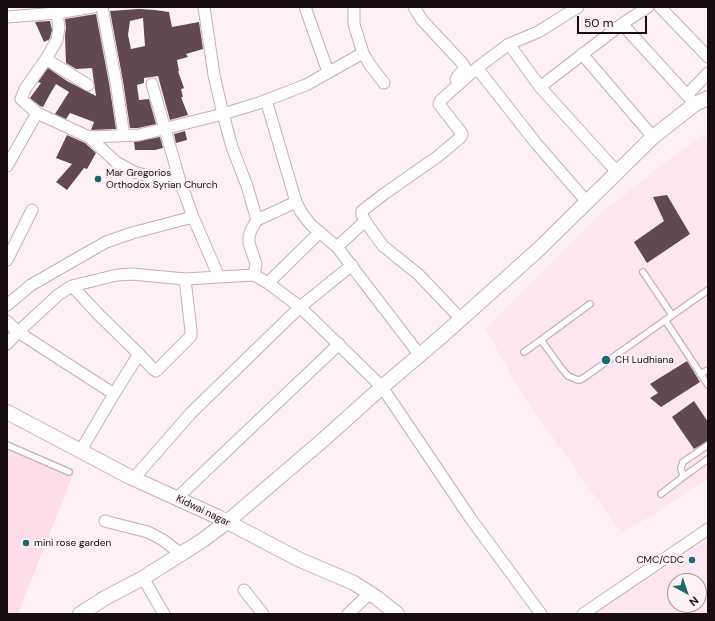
<!DOCTYPE html>
<html>
<head>
<meta charset="utf-8">
<style>
	body { margin:0 }
	#map { position:relative; width:715px; height:621px; overflow:hidden; background:#fdf1f6; font-family:"DM Sans",sans-serif }
	canvas { display:block }
	.frame { position:absolute; inset:0; border:8px solid #180e12; pointer-events:none }
	.north { position:absolute; left:667px; top:573px; width:40px; height:40px; box-sizing:border-box; background:#fdf1f6; border:1px solid #a1969b; border-radius:50%; rotate:140deg; font-size:11px; font-weight:700; line-height:16px; text-align:center; color:#180e12 }
	.north::after { content:''; display:block; margin:auto; width:14px; height:18px; background:#1d696f; clip-path:polygon(50% 0,100% 100%,50% 72%,0 100%) }
	.scale { position:absolute; left:577px; top:16px; width:70px; height:18px; box-sizing:border-box; border:2px solid #180e12; border-top:0; padding-left:5px; font-size:12px; line-height:14px; white-space:nowrap; color:#180e12; -webkit-text-stroke:3px #fdf1f6; paint-order:stroke }
</style>
</head>
<body>
<div id="map">
<canvas width="715" height="621"></canvas>
<div class="frame"></div>
<div class="north">N</div>
<div class="scale">50 m</div>
</div>
<script>
const context = document.querySelector('canvas').getContext('2d');
context.lineJoin = 'round';
function fill(path, color) { context.fillStyle = color; context.fill(path, 'evenodd'); }
const poly = rows => new Path2D(rows.map(r => 'M' + r).join(''));
function stroke(path, color, width, dash) { context.strokeStyle = color; context.lineWidth = width; context.lineCap = dash ? 'butt' : 'round'; context.setLineDash(dash || []); context.stroke(path); }
function label(font, color, halo, rows, align = 'center') {
  context.font = font + ' "DM Sans",sans-serif'; context.lineWidth = 4; context.setLineDash([]); context.textBaseline = 'middle'; context.strokeStyle = halo; context.fillStyle = color; for (const [text, x, y, turn = 0] of rows) {
    context.save(); context.translate(x, y); context.rotate((+turn || 0) * Math.PI / 180); context.textAlign = isNaN(turn) ? turn : align; if (halo) context.strokeText(text, 0, 0); context.fillText(text, 0, 0); context.restore();
  }
}
fill(poly([
	[708,133,708,479,622,534,521,393,485,328,600,214,671,158],
	[708,539,708,614,596,614],
	[675,581,699,581,699,605,675,605]
]), '#fde6ef');
fill(poly([
	[7,440,74,472,18,614,7,614]
]), '#feddea');
fill(poly([
	[139,9,155,10,169,12,172,27,199,22,203,49,186,54,188,57,177,60,179,71,178,71,184,88,181,89,183,97,181,97,188,115,170,120,158,76,144,78,144,83,137,85,139,100,149,99,156,124,138,128,130,128,123,81,110,11],
	[143,18,145,46,131,49,128,35,130,21],
	[96,14,109,83,116,129,91,130,94,122,70,113,66,119,55,114,69,92,56,84,50,94,43,107,40,106,30,98,41,83,38,82,48,68,67,81,96,96,92,68,76,69,66,63,65,36,66,27,65,19],
	[50,21,52,30,50,38,48,41,48,40,44,42,35,22],
	[185,131,187,140,176,143,174,134],
	[67,135,85,143,96,153,87,169,84,168,67,190,56,182,72,164,56,158],
	[160,137,163,148,155,150,135,150,134,142],
	[667,195,690,234,647,263,634,242,664,221,653,197],
	[687,361,700,382,661,407,650,398,658,393,650,384],
	[694,401,708,422,708,441,694,449,672,417]
]), '#614953');
const service = poly([
	[643,272,672,315],
	[590,304,541,340,562,369,568,376,578,380,582,379,708,290],
	[665,320,708,385],
	[524,352,541,340],
	[700,374,708,370],
	[7,445,69,472],
	[683,477,708,459],
	[661,494,683,477,681,468,683,462,708,445]
]);
const minor = poly([
	[102,7,116,82,124,136],
	[204,7,214,75,223,114,232,147,247,186,257,220,251,230,249,236,249,243,256,264,254,275],
	[305,7,328,72],
	[354,7,354,24,363,53,370,65,384,83],
	[414,7,422,20,463,64,465,68,457,77,456,80],
	[660,7,708,57],
	[57,13,59,28,57,40,46,59,25,89,21,99,37,113,89,137,139,135,223,114,259,103,306,85,363,53],
	[7,17,57,13,93,7],
	[622,24,695,104],
	[509,44,540,87],
	[582,54,653,137],
	[46,59,88,85],
	[477,68,535,142,587,202],
	[152,84,179,178,193,217,219,277],
	[687,95,708,73],
	[266,100,296,202,301,212,311,225,337,247,419,354],
	[89,137,116,162,134,172,148,176,179,178],
	[7,166,37,113],
	[617,172,540,87,622,24,648,7],
	[257,220,296,202],
	[365,221,383,246,418,274,461,319],
	[337,247,365,221,362,215,362,211,384,194,437,157,461,137,462,134,460,131,439,104,441,100,477,68,509,44,538,32,578,7],
	[7,260,32,210],
	[268,283,320,232],
	[72,286,99,315,139,354,114,394,81,450],
	[7,305,31,285,106,242,132,233,193,217],
	[7,321,18,332,114,394],
	[7,344,18,332,58,295,72,286,117,275,132,274,185,279,254,275,268,283,300,307,382,387,471,519,541,614],
	[139,354,153,369,156,371,191,336,191,331,185,279],
	[134,478,191,413,300,307,352,265],
	[177,498,339,344],
	[105,521,116,524,148,532,163,540,181,554],
	[143,578,164,614],
	[244,590,263,614],
	[348,614,370,593],
	[583,614,708,529]
]);
const tertiary = poly([
	[7,412,130,477,218,517,298,559,354,583,377,598,397,614],
	[80,614,105,598,143,578,203,540,227,522,323,440,382,387,442,336,539,249,653,137,695,104,708,98]
]);
stroke(service, '#c9adb8', 8);
stroke(minor, '#c9adb8', 13);
stroke(tertiary, '#c9adb8', 16);
stroke(service, '#fff', 5.5);
stroke(minor, '#fff', 11);
stroke(tertiary, '#fff', 14);
for (const [x, y, r, color] of [
	[98,179,4,"#1d696f"],
	[606,360,5,"#1d696f"],
	[26,543,4,"#1d696f"],
	[692,560,4,"#1d696f"]
]) { const dot = new Path2D(); dot.arc(x, y, r, 0, 2 * Math.PI); context.fillStyle = color; context.fill(dot); stroke(dot, '#fdf1f6', 1.5); }
label('10px', '#180e12', '#fdf1f6', [
	["Mar Gregorios",106,173],
	["Orthodox Syrian Church",106,185],
	["CH Ludhiana",615,360],
	["mini rose garden",34,543],
	["CMC/CDC",684,560,"right"]
], 'left');
label('10px', '#180e12', '#fdf1f6', [
	["Kidwai nagar",203,511,26]
]);
</script>
</body>
</html>
